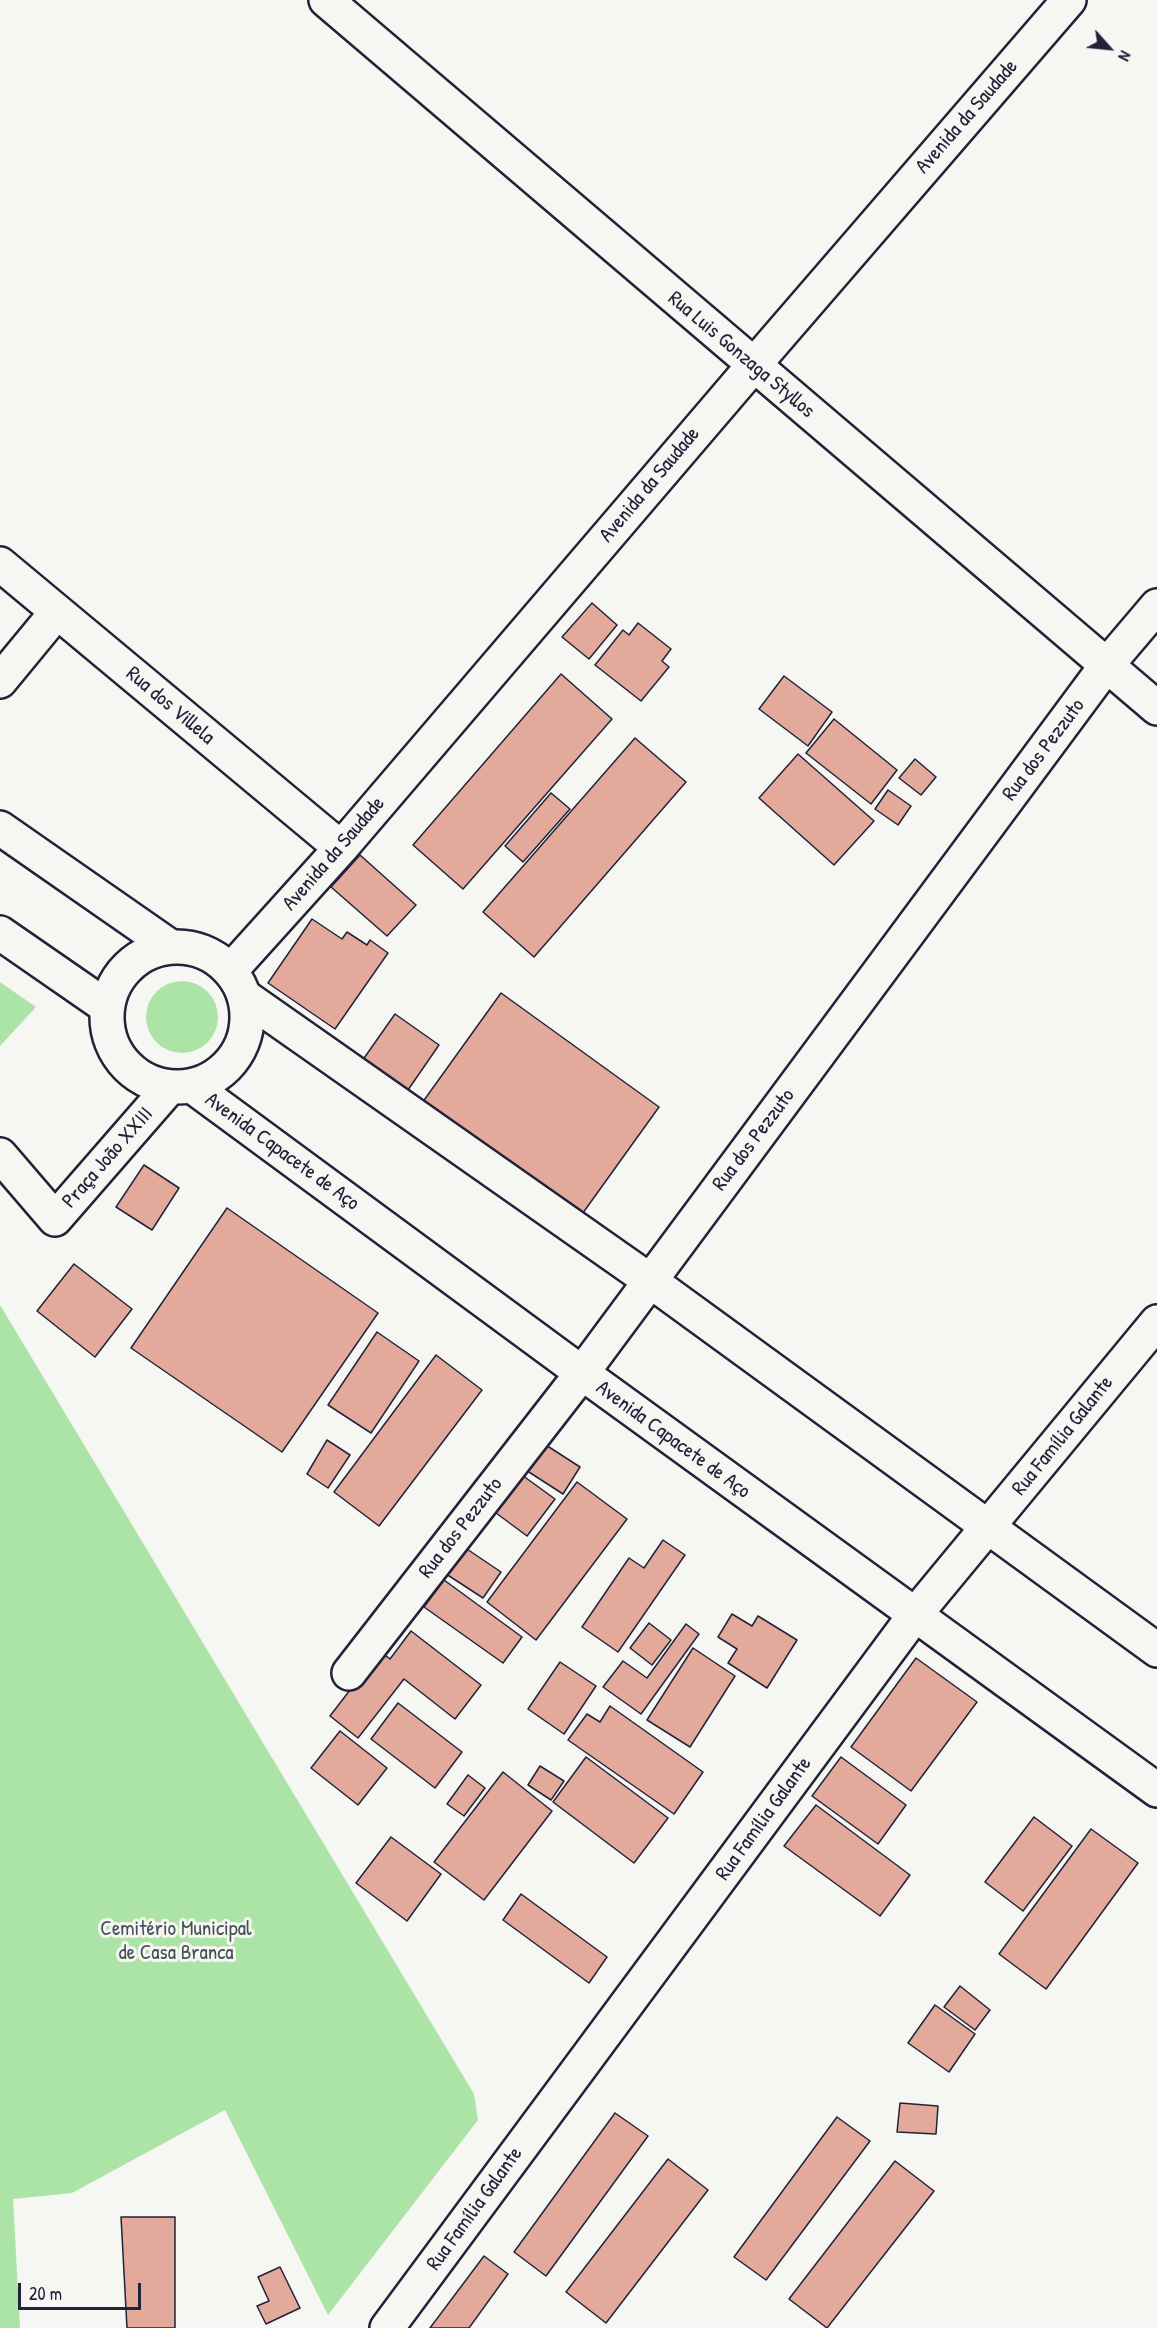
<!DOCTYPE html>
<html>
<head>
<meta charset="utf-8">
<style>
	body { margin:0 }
	#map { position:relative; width:1157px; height:2328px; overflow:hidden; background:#f6f6f2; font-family:"Patrick Hand",sans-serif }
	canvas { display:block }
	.north { position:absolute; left:1079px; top:18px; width:60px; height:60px; -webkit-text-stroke:4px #f6f6f2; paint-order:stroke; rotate:117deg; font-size:16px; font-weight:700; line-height:24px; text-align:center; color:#22223b }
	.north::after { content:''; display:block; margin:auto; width:21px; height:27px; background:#22223b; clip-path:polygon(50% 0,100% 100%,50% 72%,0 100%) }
	.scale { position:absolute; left:18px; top:2283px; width:123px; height:27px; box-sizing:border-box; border:3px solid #22223b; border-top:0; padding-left:8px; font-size:18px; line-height:21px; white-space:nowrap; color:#22223b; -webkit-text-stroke:4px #f6f6f2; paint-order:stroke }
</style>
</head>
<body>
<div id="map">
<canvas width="1157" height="2328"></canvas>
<div class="north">N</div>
<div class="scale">20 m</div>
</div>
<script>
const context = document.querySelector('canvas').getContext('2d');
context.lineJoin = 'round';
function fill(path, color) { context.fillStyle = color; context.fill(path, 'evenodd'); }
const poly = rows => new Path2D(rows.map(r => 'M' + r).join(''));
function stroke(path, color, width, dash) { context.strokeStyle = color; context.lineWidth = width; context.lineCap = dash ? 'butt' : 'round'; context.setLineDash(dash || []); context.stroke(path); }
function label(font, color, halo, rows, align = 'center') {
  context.font = font + ' "Patrick Hand",sans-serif'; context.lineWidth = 6; context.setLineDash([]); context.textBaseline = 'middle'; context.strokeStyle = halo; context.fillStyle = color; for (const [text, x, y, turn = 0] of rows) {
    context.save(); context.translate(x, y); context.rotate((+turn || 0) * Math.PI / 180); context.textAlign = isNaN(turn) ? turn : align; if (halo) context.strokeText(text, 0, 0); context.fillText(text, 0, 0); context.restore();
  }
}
fill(poly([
	'146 1017a36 36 0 1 1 72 0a36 36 0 1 1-72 0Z',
	[0,982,36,1007,0,1046],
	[0,1305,474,2094,478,2120,328,2315,225,2110,72,2193,13,2199,20,2328,0,2328]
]), '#ace4a8');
const building = poly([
	[592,603,617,625,589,659,562,637,592,603],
	[638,623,671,649,662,661,669,667,641,701,595,665,623,630,629,635,638,623],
	[561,674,612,719,463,889,413,845,561,674],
	[784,676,832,712,808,746,759,709,784,676],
	[834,719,897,770,871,804,806,753,834,719],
	[635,738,686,782,534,957,483,912,635,738],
	[798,754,874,821,834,865,759,798,798,754],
	[915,759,936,777,921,795,899,778,915,759],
	[888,790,911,806,898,825,875,809,888,790],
	[551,793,570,809,523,862,505,846,551,793],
	[360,855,416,905,387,936,331,887,360,855],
	[312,919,342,939,347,932,367,945,370,940,388,953,335,1029,268,983,312,919],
	[501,993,659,1107,580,1217,422,1103,501,993],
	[395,1014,439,1045,399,1103,355,1071,395,1014],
	[144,1165,179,1188,152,1230,116,1207,144,1165],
	[227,1208,378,1313,282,1452,131,1348,227,1208],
	[74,1264,132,1309,95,1357,37,1311,74,1264],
	[377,1332,419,1361,371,1433,328,1405,377,1332],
	[436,1355,482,1390,379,1526,334,1492,436,1355],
	[535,1438,580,1467,563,1494,518,1465,535,1438],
	[327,1440,350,1455,328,1488,307,1474,327,1440],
	[515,1470,555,1499,527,1536,488,1507,515,1470],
	[577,1482,627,1519,536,1640,487,1602,577,1482],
	[663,1540,685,1555,618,1652,582,1627,629,1558,644,1568,663,1540],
	[458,1543,501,1572,483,1598,440,1570,458,1543],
	[444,1580,522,1637,503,1663,424,1607,444,1580],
	[732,1614,752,1626,758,1616,797,1640,767,1688,728,1663,737,1649,718,1637,732,1614],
	[649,1623,671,1640,652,1665,630,1648,649,1623],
	[686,1624,699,1634,641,1714,603,1687,623,1661,647,1678,686,1624],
	[411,1631,481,1685,455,1719,404,1679,358,1738,330,1716,380,1651,390,1659,411,1631],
	[693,1648,735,1676,690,1747,647,1720,693,1648],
	[916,1658,977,1702,911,1791,851,1747,916,1658],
	[560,1662,596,1686,564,1734,528,1709,560,1662],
	[398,1703,462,1752,435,1788,371,1739,398,1703],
	[610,1706,703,1772,674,1814,568,1740,587,1714,600,1722,610,1706],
	[340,1731,387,1768,358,1805,311,1768,340,1731],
	[586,1757,668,1818,634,1863,553,1802,586,1757],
	[841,1757,906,1805,878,1844,812,1796,841,1757],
	[540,1766,564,1781,551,1800,528,1785,540,1766],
	[503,1772,552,1811,484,1900,434,1862,503,1772],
	[468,1775,485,1788,464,1816,447,1804,468,1775],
	[816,1805,910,1875,880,1916,784,1846,816,1805],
	[1034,1817,1072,1846,1023,1911,985,1882,1034,1817],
	[1091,1829,1138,1863,1046,1989,999,1954,1091,1829],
	[391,1837,441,1874,407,1921,356,1883,391,1837],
	[521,1894,607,1957,589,1983,503,1920,521,1894],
	[960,1986,990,2010,975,2030,944,2007,960,1986],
	[935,2005,975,2034,949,2072,908,2043,935,2005],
	[900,2103,938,2106,936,2134,897,2132,900,2103],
	[615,2113,648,2136,546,2276,514,2252,615,2113],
	[837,2117,870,2141,766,2280,734,2257,837,2117],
	[668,2159,708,2190,606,2323,566,2292,668,2159],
	[895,2161,934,2191,827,2328,789,2299,895,2161],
	[121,2217,175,2217,175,2328,127,2328,121,2217],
	[484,2256,508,2274,469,2328,430,2328,484,2256],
	[280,2267,300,2308,266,2324,257,2306,269,2301,258,2277,280,2267]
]);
fill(building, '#e3aa9c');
stroke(building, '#22223b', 1.5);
const street = poly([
	[326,0,1157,708],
	[0,564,341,848],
	[0,681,56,613],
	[0,828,171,947],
	[0,933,107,1007],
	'107 1017a70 70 0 1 1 140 0a70 70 0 1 1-140 0Z',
	[231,970,341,848,753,366,1069,0],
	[244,996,649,1280,1157,1650],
	[192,1086,582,1373,1157,1790],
	[0,1155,55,1219,169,1088],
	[349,1673,582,1373,1106,666,1157,606],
	[387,2328,914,1616,1157,1322]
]);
stroke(street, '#22223b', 38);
stroke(street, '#f6f6f2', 33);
label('21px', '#22223b', '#f6f6f2', [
	["Avenida da Saudade",967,117,-49],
	["Rua Luis Gonzaga Styllos",741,355,40],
	["Avenida da Saudade",650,485,-50],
	["Rua dos Villela",170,706,40],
	["Rua dos Pezzuto",1044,750,-53],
	["Avenida da Saudade",334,854,-49],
	["Rua dos Pezzuto",754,1140,-53],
	["Avenida Capacete de Aço",282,1152,36],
	["Praça João XXIII",108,1158,-49],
	["Rua Família Galante",1063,1436,-51],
	["Avenida Capacete de Aço",673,1440,36],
	["Rua dos Pezzuto",461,1528,-52],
	["Rua Família Galante",764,1819,-54],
	["Rua Família Galante",475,2209,-54]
]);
label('21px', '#445256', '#f6f6f2', [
	["Cemitério Municipal",176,1929],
	["de Casa Branca",176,1953]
]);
</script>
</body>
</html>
